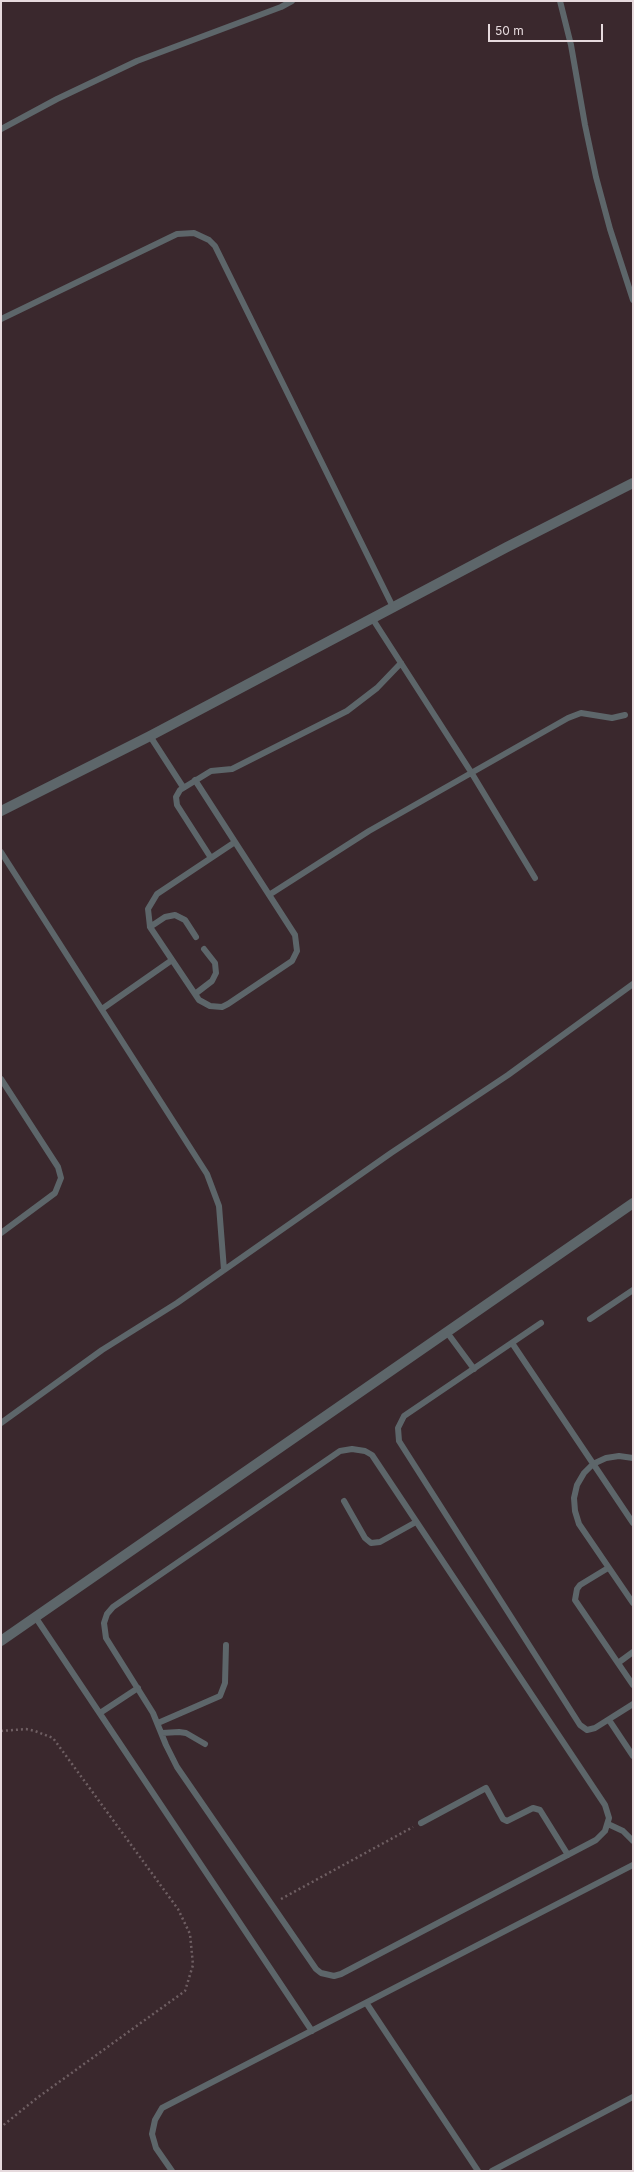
<!DOCTYPE html>
<html>
<head>
<meta charset="utf-8">
<style>
	body { margin:0 }
	#map { position:relative; width:634px; height:2172px; overflow:hidden; background:#3a282d; font-family:Inter,sans-serif }
	canvas { display:block }
	.frame { position:absolute; inset:0; border:2px solid #e6dadd; pointer-events:none }
	.scale { position:absolute; left:488px; top:24px; width:115px; height:18px; box-sizing:border-box; border:2px solid #e6dadd; border-top:0; padding-left:5px; font-size:12px; line-height:14px; white-space:nowrap; color:#e6dadd; -webkit-text-stroke:3px #3a282d; paint-order:stroke }
</style>
</head>
<body>
<div id="map">
<canvas width="634" height="2172"></canvas>
<div class="frame"></div>
<div class="scale">50 m</div>
</div>
<script>
const context = document.querySelector('canvas').getContext('2d');
context.lineJoin = 'round';
const poly = rows => new Path2D(rows.map(r => 'M' + r).join(''));
function stroke(path, color, width, dash) { context.strokeStyle = color; context.lineWidth = width; context.lineCap = dash ? 'butt' : 'round'; context.setLineDash(dash || []); context.stroke(path); }
stroke(poly([
	[1,1731,26,1729,35,1731,53,1738,178,1909,190,1934,193,1965,185,1991,37,2098,1,2127],
	[281,1899,413,1827]
]), '#6f5f63', 2.5, [2, 3]);
stroke(poly([
	[560,1,571,45,585,125,596,177,610,229,633,300],
	[1,129,57,99,137,61,281,7,292,1],
	[1,319,177,234,194,233,209,240,215,246,393,607],
	[372,618,471,772,535,878],
	[150,736,183,787],
	[195,780,235,842],
	[235,842,295,935,297,951,292,961,228,1004,222,1007,210,1006,199,1000,150,927,148,909,157,894,235,842],
	[1,852,207,1174,219,1206,224,1270],
	[211,858,177,805,176,797,180,790,211,771,232,769,347,711,377,688,401,663],
	[269,895,369,831,568,718,581,713,612,718,625,715],
	[150,927,165,917,175,915,185,920,196,937],
	[195,994,212,981,216,973,215,963,204,949],
	[102,1009,172,960],
	[1,1079,58,1167,61,1178,55,1193,1,1233],
	[590,1319,633,1290],
	[541,1323,404,1416,398,1428,399,1441,580,1725,587,1730,595,1728,633,1704],
	[446,1331,474,1369],
	[512,1343,633,1523],
	[1,1423,102,1350,177,1303,391,1153,508,1075,633,984],
	[352,1449,365,1451,372,1455,605,1805,609,1818,605,1831,596,1840,341,1974,334,1976,321,1973,316,1969,177,1767,166,1745,153,1713,106,1638,104,1623,107,1614,113,1607,340,1451,352,1449],
	[633,1458,619,1456,606,1458,593,1464,584,1473,577,1485,574,1498,575,1511,579,1524,633,1603],
	[344,1501,365,1538,371,1543,380,1542,416,1522],
	[608,1568,580,1585,577,1589,575,1600,633,1685],
	[36,1618,312,2031],
	[618,1663,633,1652],
	[100,1713,138,1688],
	[609,1720,633,1756],
	[158,1723,220,1696,225,1683,226,1645],
	[162,1733,179,1732,186,1733,205,1744],
	[421,1823,486,1788,503,1819,507,1821,533,1808,540,1810,568,1855],
	[608,1824,623,1831,633,1841],
	[367,2004,478,2171],
	[172,2171,156,2148,152,2134,155,2120,162,2108,633,1865],
	[492,2171,633,2097]
]), '#5d666a', 6);
stroke(poly([
	[1,811,150,736,507,547,633,483],
	[1,1641,633,1203]
]), '#5d666a', 10);
</script>
</body>
</html>
